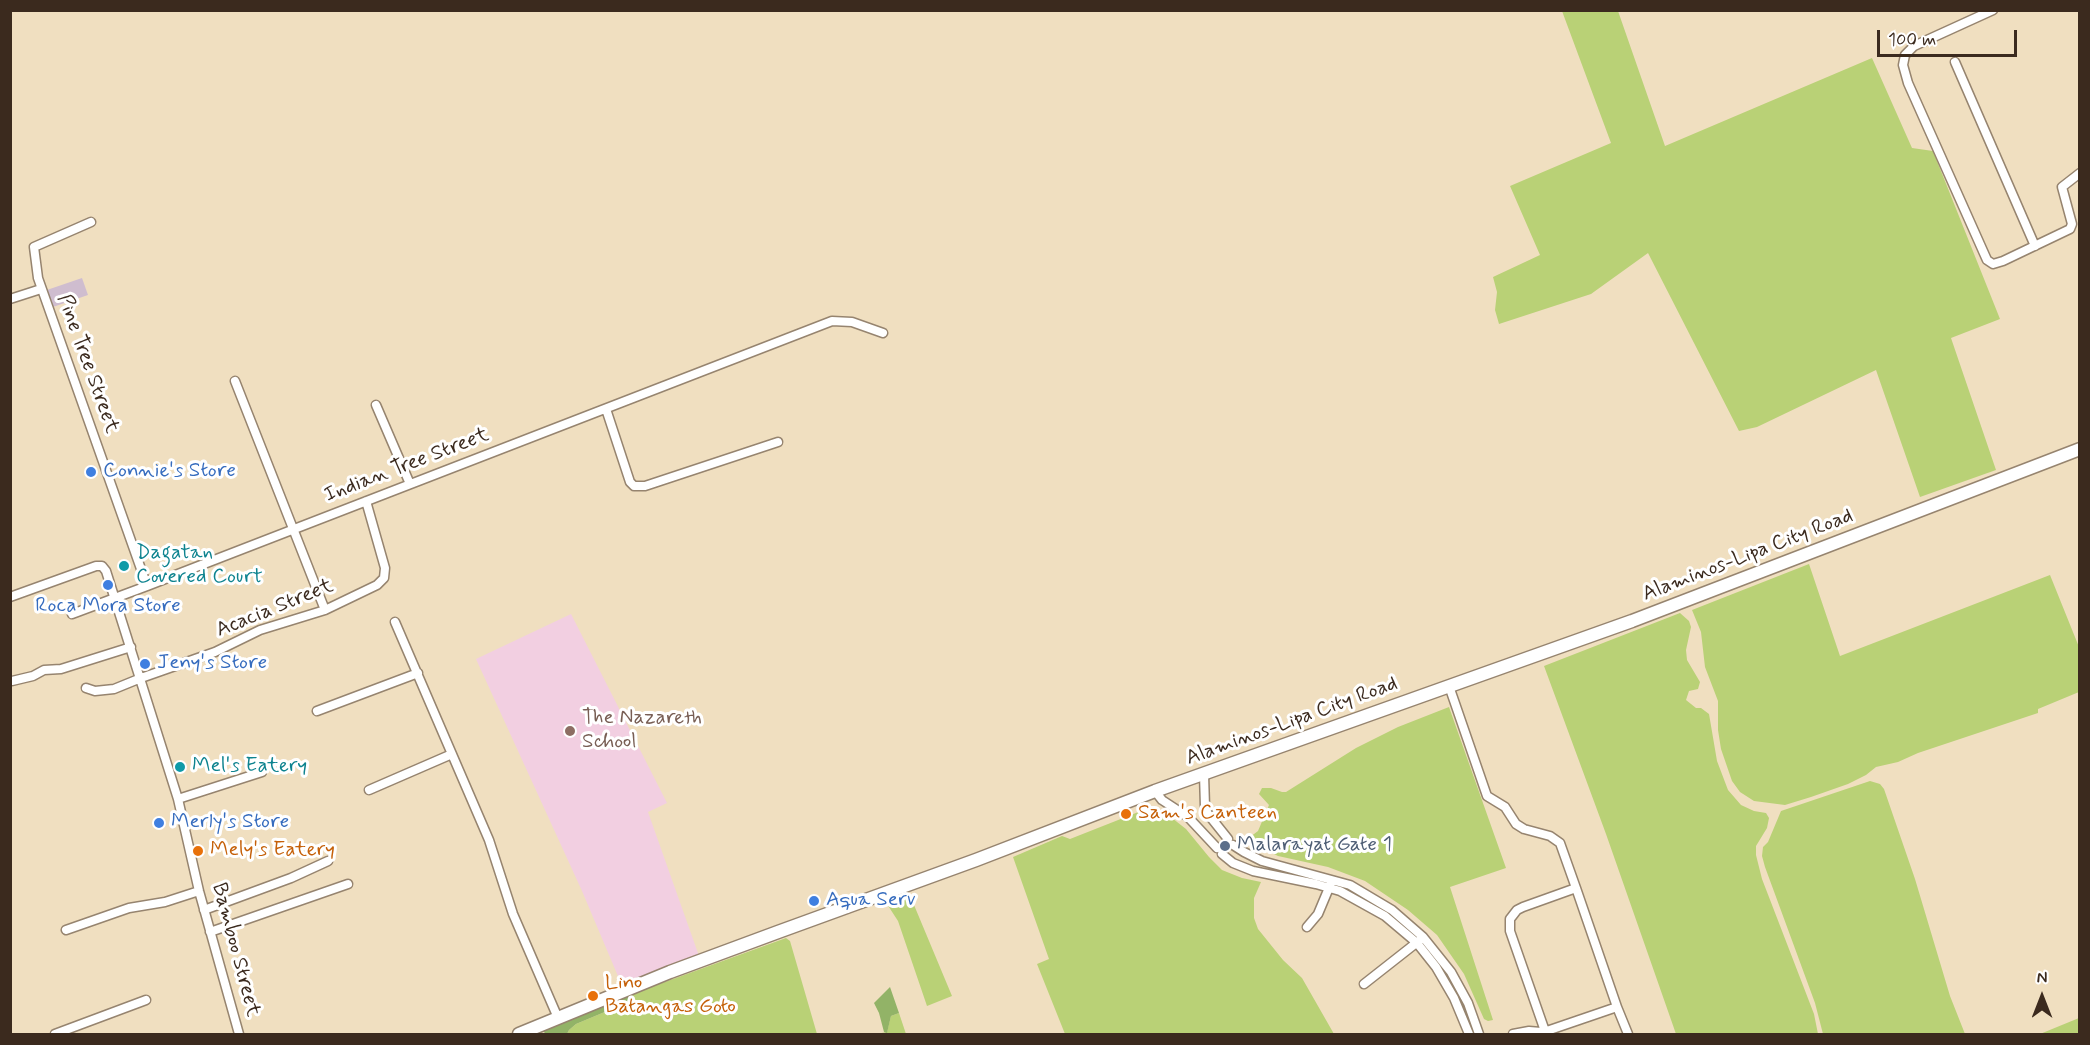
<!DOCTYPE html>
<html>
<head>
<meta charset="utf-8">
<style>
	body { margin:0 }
	#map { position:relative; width:2090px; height:1045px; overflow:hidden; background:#f0dfc0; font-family:Mynerve,sans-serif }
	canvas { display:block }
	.frame { position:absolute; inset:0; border:12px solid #3b2a1e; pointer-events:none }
	.north { position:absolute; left:2012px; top:967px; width:60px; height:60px; -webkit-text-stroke:4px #fff; paint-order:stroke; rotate:0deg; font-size:16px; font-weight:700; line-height:24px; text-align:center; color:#3b2a1e }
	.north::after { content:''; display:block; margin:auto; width:21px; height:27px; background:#3b2a1e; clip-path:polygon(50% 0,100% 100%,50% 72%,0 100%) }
	.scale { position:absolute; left:1877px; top:30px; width:140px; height:27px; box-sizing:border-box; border:3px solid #3b2a1e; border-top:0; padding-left:8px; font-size:18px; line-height:21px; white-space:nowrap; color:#3b2a1e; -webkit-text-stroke:4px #fff; paint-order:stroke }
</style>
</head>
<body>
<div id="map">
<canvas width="2090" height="1045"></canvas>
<div class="frame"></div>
<div class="north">N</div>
<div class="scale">100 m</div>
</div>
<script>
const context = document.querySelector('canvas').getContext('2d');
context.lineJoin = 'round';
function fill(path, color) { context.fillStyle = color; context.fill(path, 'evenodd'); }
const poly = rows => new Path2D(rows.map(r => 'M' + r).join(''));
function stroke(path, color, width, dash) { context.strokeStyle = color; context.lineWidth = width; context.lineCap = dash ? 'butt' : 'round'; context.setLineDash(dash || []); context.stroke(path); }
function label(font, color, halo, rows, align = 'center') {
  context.font = font + ' Mynerve,sans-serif'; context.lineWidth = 6; context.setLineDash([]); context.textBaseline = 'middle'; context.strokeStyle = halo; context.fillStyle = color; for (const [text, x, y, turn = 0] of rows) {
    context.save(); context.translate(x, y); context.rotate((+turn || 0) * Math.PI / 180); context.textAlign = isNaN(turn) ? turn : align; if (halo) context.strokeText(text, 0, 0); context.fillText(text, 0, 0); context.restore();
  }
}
fill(poly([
	[571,614,667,803,648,812,699,956,623,988,582,891,476,659]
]), '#f2cfe1');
fill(poly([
	[82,278,88,295,50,308,44,291]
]), '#cfbdcf');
fill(poly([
	[1562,11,1618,11,1665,146,1872,58,1912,148,1933,151,2000,319,1951,338,1996,470,1920,497,1876,370,1757,427,1739,431,1648,253,1591,294,1499,324,1495,310,1497,292,1493,277,1540,255,1510,186,1611,143],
	[1809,564,1840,656,2050,575,2079,647,2079,692,2038,709,2038,713,1918,753,1898,762,1876,767,1866,775,1848,784,1811,797,1785,805,1754,801,1740,792,1732,781,1721,749,1718,730,1718,701,1705,667,1701,632,1692,610],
	[1680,613,1689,621,1691,627,1686,650,1687,660,1700,682,1698,689,1689,691,1686,700,1696,708,1701,708,1709,714,1717,761,1728,790,1741,805,1754,811,1766,813,1769,818,1767,828,1756,846,1756,855,1762,879,1814,1014,1818,1034,1676,1034,1606,834,1544,666],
	[1449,707,1506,868,1450,887,1493,1020,1488,1021,1484,1019,1464,974,1437,935,1408,910,1365,881,1328,867,1278,856,1246,840,1258,831,1269,805,1259,794,1262,788,1271,788,1282,792,1286,792,1356,748,1398,727],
	[1870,781,1880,784,1884,789,1915,879,1950,996,1965,1034,1823,1034,1815,1003,1765,867,1762,856,1763,847,1768,842,1781,811],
	[1141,811,1154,811,1172,818,1186,829,1209,857,1222,870,1242,878,1261,882,1254,898,1254,918,1258,929,1283,960,1302,978,1334,1034,1065,1034,1037,964,1049,959,1013,857,1062,836,1070,839],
	[909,893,952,996,927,1006,898,921,885,901],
	[786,938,790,941,817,1034,567,1034,569,1030,576,1024,631,1001,632,999,629,995],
	[899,1013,906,1034,876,1034,887,1032,891,1016],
	[2079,1018,2079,1034,2040,1034]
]), '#b9d176');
fill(poly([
	[890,987,899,1013,891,1016,887,1033,884,1032,879,1013,874,1003],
	[629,995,632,999,631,1001,576,1024,569,1030,567,1034,545,1034,543,1029]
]), '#92b367');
const minor = poly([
	[1993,10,1914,46,1905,55,1903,65,1908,83,1987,260,1993,264,2003,261,2070,229,2072,224,2062,187,2080,173],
	[1955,62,2035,246],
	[91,222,34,247,38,278,147,586],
	[10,299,41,289],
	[235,381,325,610],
	[376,405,410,484],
	[606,409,630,482,634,486,645,486,778,442],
	[10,597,96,566,102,566,106,571,178,799,199,891,239,1034],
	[72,614,147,586,832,321,852,322,883,333],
	[395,622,489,840,513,914,558,1018],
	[12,681,33,676,44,670,61,669,131,647],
	[1449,686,1487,796,1505,807,1516,824,1524,829,1550,836,1560,843,1576,888],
	[86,688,95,691,114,689,141,678,215,652,260,630,325,610,377,585,384,578,385,568,366,501],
	[317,711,418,673],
	[1204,774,1205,807,1208,814,1228,839],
	[369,790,452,754],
	[1155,791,1162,800,1188,817,1217,848],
	[178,799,262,772],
	[1233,845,1244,852,1262,861,1350,885,1392,910,1423,937,1451,972,1468,1003,1479,1034],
	[1222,854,1233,863,1253,871,1316,884,1340,891,1385,916,1417,943,1436,967,1454,998,1469,1034],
	[204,910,291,878,328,861],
	[1307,927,1318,914,1331,883],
	[66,930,129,908,165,902,199,891],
	[210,932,348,884],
	[1364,984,1420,940],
	[55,1034,146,1000],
	[1513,1034,1529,1031,1541,1032],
	[1538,1034,1617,1007,1628,1034],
	[1546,1034,1510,931,1510,919,1517,910,1523,907,1576,888,1617,1007]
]);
const primary = poly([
	[519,1034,670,972,778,932,976,860,1155,791,1632,621,2080,449]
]);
stroke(minor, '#96846f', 11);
stroke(primary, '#96846f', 15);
stroke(minor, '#fff', 8);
stroke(primary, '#fff', 12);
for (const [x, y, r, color] of [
	[91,472,6,"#3f7fe0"],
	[124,566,6,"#0f9aa8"],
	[108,585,6,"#3f7fe0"],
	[145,664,6,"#3f7fe0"],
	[570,731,6,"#8d6e63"],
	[180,767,6,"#0f9aa8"],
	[1126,814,6,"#e8710a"],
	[159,823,6,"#3f7fe0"],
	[1225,846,6,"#5c6f8a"],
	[198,851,6,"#e8710a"],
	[814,901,6,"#3f7fe0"],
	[593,996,6,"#e8710a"]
]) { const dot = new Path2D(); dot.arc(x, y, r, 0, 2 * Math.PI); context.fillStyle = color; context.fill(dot); stroke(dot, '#fff', 2); }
label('21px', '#3b2a1e', '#fff', [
	["Pine Tree Street",87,364,70],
	["Indian Tree Street",407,466,-21],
	["Alaminos-Lipa City Road",1748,556,-21],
	["Acacia Street",275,609,-22],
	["Alaminos-Lipa City Road",1292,722,-20],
	["Bamboo Street",235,950,75]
]);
label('21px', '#366cbe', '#fff', [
	["Connie's Store",103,472],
	["Roca Mora Store",108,607,"center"],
	["Jeny's Store",157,664],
	["Merly's Store",171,823],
	["Aqua Serv",826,901]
], 'left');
label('21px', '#0d838f', '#fff', [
	["Dagatan",136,554],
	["Covered Court",136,578],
	["Mel's Eatery",192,767]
], 'left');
label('21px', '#785e54', '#fff', [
	["The Nazareth",582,719],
	["School",582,743]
], 'left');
label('21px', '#c56008', '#fff', [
	["Sam's Canteen",1138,814],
	["Mely's Eatery",210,851],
	["Lino",605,984],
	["Batangas Goto",605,1008]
], 'left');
label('21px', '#4e5e75', '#fff', [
	["Malarayat Gate 1",1237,846]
], 'left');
</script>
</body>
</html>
